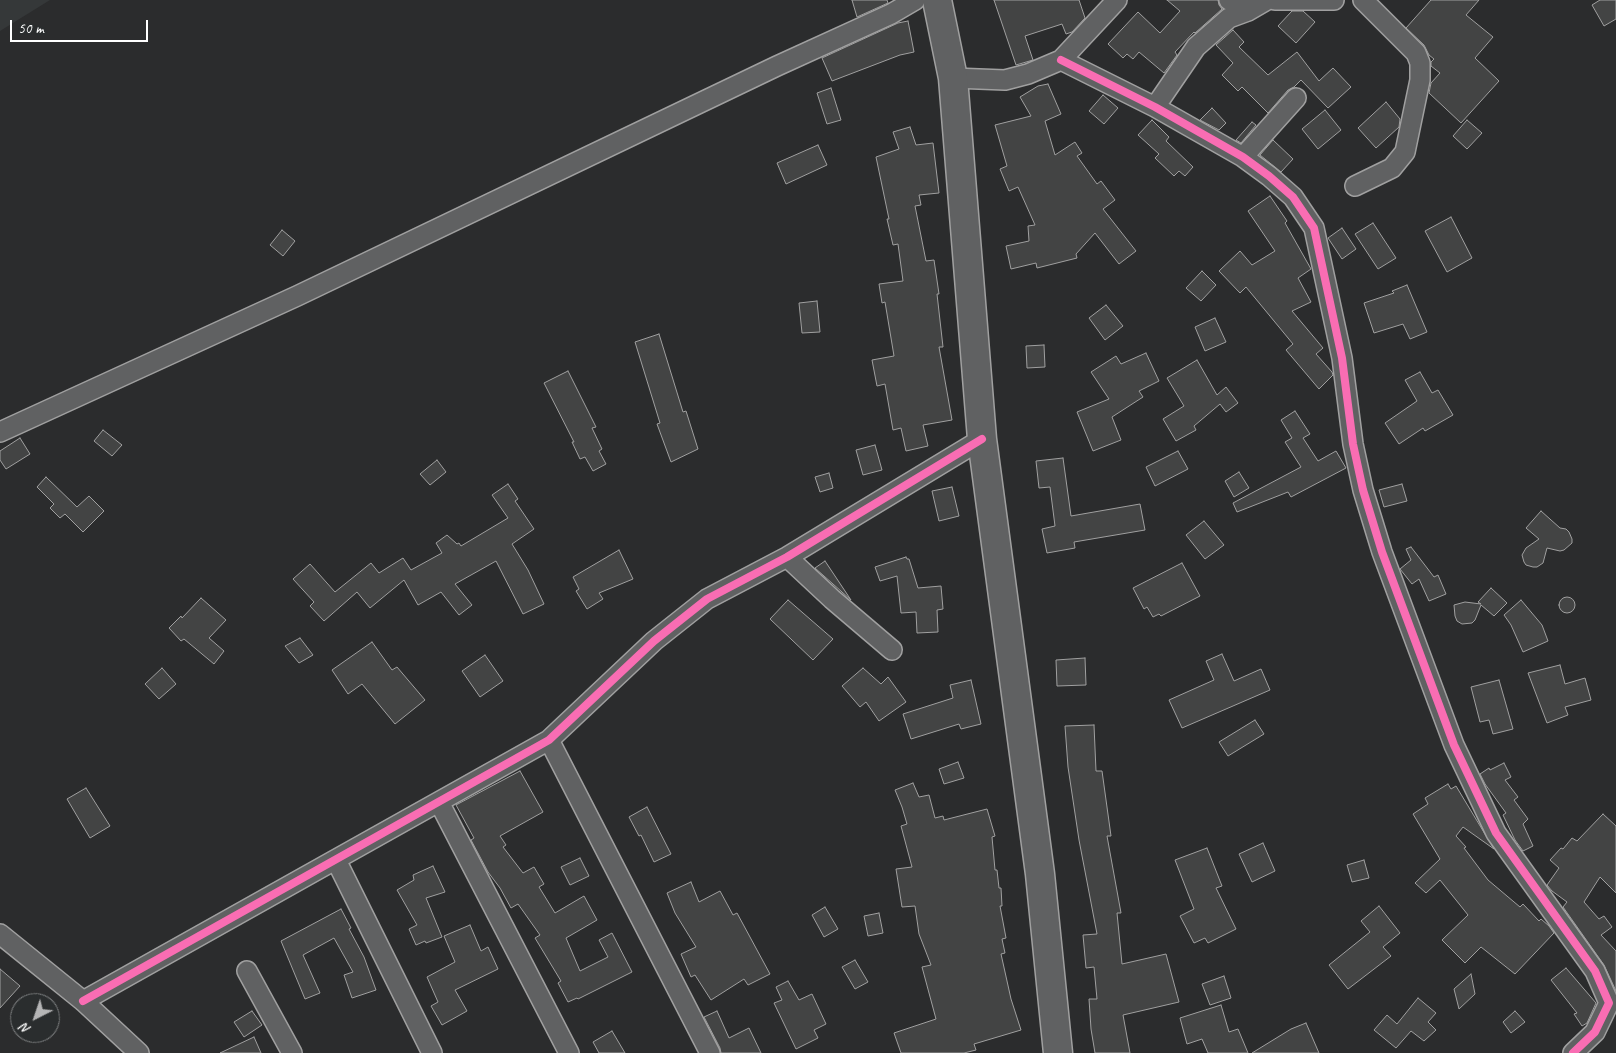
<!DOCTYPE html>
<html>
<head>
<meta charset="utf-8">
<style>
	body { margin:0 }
	#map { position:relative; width:1616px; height:1053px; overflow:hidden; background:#2b2c2d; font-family:Caveat,sans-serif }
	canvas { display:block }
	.north { position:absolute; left:10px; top:993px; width:50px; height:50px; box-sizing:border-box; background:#2a2d2e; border:1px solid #7f8182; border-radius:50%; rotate:221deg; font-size:14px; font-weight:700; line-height:20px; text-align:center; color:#fff }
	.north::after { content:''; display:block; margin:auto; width:18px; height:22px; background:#b5b5b6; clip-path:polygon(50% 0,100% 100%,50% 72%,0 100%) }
	.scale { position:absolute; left:10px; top:20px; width:138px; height:22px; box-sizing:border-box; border:2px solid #fff; border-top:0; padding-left:6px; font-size:15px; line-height:18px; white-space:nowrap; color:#fff; -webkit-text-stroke:4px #2a2d2e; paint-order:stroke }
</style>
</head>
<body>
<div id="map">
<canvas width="1616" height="1053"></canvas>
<div class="north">N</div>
<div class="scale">50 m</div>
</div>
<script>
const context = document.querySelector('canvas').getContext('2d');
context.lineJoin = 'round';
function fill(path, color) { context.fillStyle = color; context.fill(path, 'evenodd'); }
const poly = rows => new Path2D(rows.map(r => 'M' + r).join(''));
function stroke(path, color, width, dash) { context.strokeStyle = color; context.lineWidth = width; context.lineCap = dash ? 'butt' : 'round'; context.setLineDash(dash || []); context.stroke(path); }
fill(poly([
	[0,0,50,0,0,31]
]), '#353839');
const building = poly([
	[852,0,887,0,888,3,857,17,852,0],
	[994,0,1079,0,1085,18,1072,32,1066,34,1062,24,1025,36,1033,60,1016,65,994,0],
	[1167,0,1218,0,1219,5,1222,9,1195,33,1194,32,1175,52,1177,55,1164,73,1139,52,1133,59,1127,54,1123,58,1108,44,1138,12,1160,33,1180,11,1167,0],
	[1431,0,1479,0,1466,15,1493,37,1475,58,1499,81,1461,123,1429,93,1431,83,1440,73,1431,66,1431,62,1434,59,1429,55,1424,45,1406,28,1431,0],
	[1600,0,1616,0,1616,19,1604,26,1592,5,1600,0],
	[1292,11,1303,11,1315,22,1296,43,1278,26,1292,11],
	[908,21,914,52,900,55,832,81,822,58,898,23,908,21],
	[1233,30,1244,42,1239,47,1268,75,1297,52,1319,81,1333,68,1351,87,1328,108,1301,80,1294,87,1288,90,1268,113,1242,87,1238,91,1222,75,1233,63,1216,45,1233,30],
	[1048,84,1061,114,1045,121,1055,155,1075,142,1082,153,1077,156,1097,184,1101,181,1115,200,1103,209,1136,251,1119,264,1095,233,1076,254,1077,258,1037,268,1036,263,1011,269,1006,246,1029,241,1028,226,1035,225,1018,187,1009,191,1000,169,1007,166,995,125,1031,116,1020,97,1038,86,1048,84],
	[831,88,841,120,827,124,817,93,831,88],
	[1103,95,1118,108,1104,124,1089,111,1103,95],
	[1386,102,1400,119,1399,127,1376,148,1358,128,1386,102],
	[1212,108,1226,123,1219,130,1200,120,1212,108],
	[1325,110,1341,130,1318,149,1302,129,1325,110],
	[1152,120,1169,137,1166,141,1193,167,1185,176,1179,171,1174,176,1155,158,1159,154,1138,135,1152,120],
	[1467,120,1482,133,1467,149,1453,136,1467,120],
	[1252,122,1256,125,1241,143,1236,140,1252,122],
	[910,127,916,145,933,143,939,193,919,195,921,205,915,206,926,261,934,260,939,294,937,294,943,347,939,347,952,420,923,425,928,446,906,451,901,428,893,430,885,384,877,386,872,360,894,356,885,302,882,303,879,284,903,281,898,244,893,245,887,219,889,219,876,157,899,149,893,132,910,127],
	[1273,140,1293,159,1281,172,1260,155,1273,140],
	[818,145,827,165,786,184,777,163,818,145],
	[1270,196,1287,221,1285,223,1311,269,1298,278,1311,302,1292,311,1323,348,1316,354,1332,372,1333,375,1319,389,1286,350,1293,344,1246,287,1240,293,1219,271,1240,251,1252,265,1275,251,1248,211,1270,196],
	[1451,217,1472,258,1447,272,1425,231,1451,217],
	[1373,223,1396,258,1378,269,1355,234,1373,223],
	[1342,228,1356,249,1342,259,1328,238,1342,228],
	[282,230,295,241,283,256,270,245,282,230],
	[1202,271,1216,285,1201,301,1186,288,1202,271],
	[1407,285,1427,332,1410,339,1403,324,1374,333,1364,303,1394,293,1392,291,1407,285],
	[817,301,820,332,802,333,799,303,817,301],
	[1106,305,1123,326,1105,340,1089,318,1106,305],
	[1215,318,1226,342,1205,351,1195,327,1215,318],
	[659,334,683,412,686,411,698,449,671,462,657,424,660,423,635,342,659,334],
	[1044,345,1045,367,1027,368,1026,346,1044,345],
	[1146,353,1159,381,1139,391,1143,397,1112,417,1121,440,1093,451,1077,412,1109,399,1091,372,1116,356,1121,364,1146,353],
	[1197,360,1217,395,1226,387,1238,403,1226,412,1220,404,1194,426,1196,430,1176,441,1163,419,1184,406,1167,378,1197,360],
	[568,371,596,427,592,428,602,449,599,451,606,464,593,471,585,457,580,459,572,442,574,442,544,383,568,371],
	[1420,372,1432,393,1438,390,1453,415,1425,431,1423,428,1399,444,1385,423,1417,401,1405,380,1420,372],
	[1295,411,1310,434,1303,438,1318,461,1336,451,1346,468,1291,497,1288,492,1237,512,1233,503,1301,467,1285,442,1292,438,1281,420,1295,411],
	[103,430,122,445,112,456,94,441,103,430],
	[20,438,30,454,6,469,0,460,0,451,20,438],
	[875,445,882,470,863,475,856,450,875,445],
	[1178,451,1188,469,1155,486,1146,467,1178,451],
	[1063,458,1071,516,1140,504,1145,530,1074,542,1075,548,1047,553,1042,529,1055,526,1050,487,1039,488,1036,461,1063,458],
	[437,460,446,472,430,485,420,474,437,460],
	[1239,472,1249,488,1234,497,1225,481,1239,472],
	[829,473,833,488,820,492,815,477,829,473],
	[46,477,77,507,89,496,104,511,83,532,65,514,60,518,50,508,54,504,37,487,46,477],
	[508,484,518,499,515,501,534,529,512,544,528,570,544,604,523,614,496,561,455,584,472,605,459,615,441,592,418,605,404,580,370,608,357,592,324,621,310,606,314,602,293,579,310,564,335,592,371,563,379,573,403,558,411,570,442,553,436,543,447,535,457,544,459,543,461,546,508,518,492,495,508,484],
	[1402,484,1407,501,1384,507,1379,490,1402,484],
	[952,487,959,516,939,521,932,491,952,487],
	[1541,511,1560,528,1566,529,1569,532,1572,539,1572,543,1564,550,1560,551,1547,548,1543,563,1537,567,1533,567,1526,565,1524,562,1522,555,1526,548,1539,539,1526,528,1541,511],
	[1204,521,1224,545,1205,559,1186,535,1204,521],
	[1411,547,1434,577,1438,575,1446,594,1429,601,1419,579,1412,584,1400,569,1411,560,1406,549,1411,547],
	[619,550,633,579,599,593,603,599,587,609,576,591,579,589,573,577,619,550],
	[906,557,907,559,909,559,918,588,941,586,943,609,937,610,938,632,917,633,916,612,901,613,897,576,880,581,875,567,906,557],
	[825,561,851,600,815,568,825,561],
	[1182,563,1200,596,1161,616,1159,614,1153,617,1147,607,1144,609,1133,588,1182,563],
	[1491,588,1507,603,1494,616,1481,605,1475,620,1472,623,1462,624,1457,621,1455,616,1454,605,1465,602,1481,604,1478,602,1491,588],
	'1559 605a8 8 0 1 1 16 0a8 8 0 1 1-16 0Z',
	[201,598,226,620,209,638,224,651,214,664,184,639,181,641,169,628,181,616,182,618,201,598],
	[788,600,833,639,813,660,770,619,788,600],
	[1521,600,1542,625,1548,641,1523,652,1511,625,1504,615,1521,600],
	[300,638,313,655,299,663,285,646,300,638],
	[372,642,392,670,397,667,425,700,395,724,362,684,348,694,332,670,372,642],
	[1222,654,1234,681,1261,669,1270,690,1182,728,1169,700,1214,680,1206,661,1222,654],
	[485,655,503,681,480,697,462,671,485,655],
	[1085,658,1086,685,1057,686,1056,660,1085,658],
	[1560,665,1565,684,1585,678,1591,700,1565,707,1568,715,1547,723,1528,673,1560,665],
	[162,668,176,684,159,699,145,684,162,668],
	[863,668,881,684,888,677,906,702,879,721,866,702,860,707,842,686,863,668],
	[971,680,981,724,961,729,959,724,911,739,903,714,953,698,950,685,971,680],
	[1499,680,1513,729,1493,734,1489,720,1480,722,1471,687,1499,680],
	[1255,720,1264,734,1228,756,1219,742,1255,720],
	[1094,725,1096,771,1102,771,1111,836,1107,836,1121,913,1117,913,1122,964,1166,954,1179,1002,1123,1015,1130,1053,1095,1053,1091,1029,1089,999,1097,999,1094,967,1086,968,1083,935,1097,934,1079,840,1068,767,1065,726,1094,725],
	[958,762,964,778,944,784,939,769,958,762],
	[1504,763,1511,777,1505,780,1518,797,1514,800,1528,819,1523,824,1533,846,1523,851,1515,840,1503,815,1506,813,1485,784,1480,774,1489,768,1490,770,1504,763],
	[520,771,543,812,500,836,506,845,503,847,523,873,534,867,544,884,539,887,555,913,584,896,597,920,566,938,580,971,608,957,599,940,612,933,632,972,578,999,577,998,568,1002,558,983,561,981,535,938,540,935,518,904,511,908,500,888,488,872,471,840,474,838,456,805,520,771],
	[913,783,919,797,929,795,935,818,943,816,944,820,987,809,995,836,992,837,995,870,997,870,999,888,1001,888,1002,906,1000,906,1006,938,1002,939,1005,953,1001,954,1011,999,1021,1030,974,1044,976,1050,964,1053,901,1053,894,1033,936,1019,922,967,931,965,919,934,915,906,902,907,896,869,912,867,901,826,907,824,902,807,895,790,913,783],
	[1448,784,1451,789,1456,786,1494,849,1463,827,1456,836,1466,847,1464,848,1488,880,1520,907,1523,904,1539,921,1541,919,1549,926,1554,933,1515,974,1481,947,1465,963,1442,940,1468,915,1440,880,1426,893,1415,883,1440,859,1413,814,1428,804,1425,798,1448,784],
	[86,788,110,826,90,838,67,799,86,788],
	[647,807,671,854,654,862,641,835,639,836,629,817,647,807],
	[1603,814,1616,826,1616,893,1600,877,1584,902,1599,919,1604,916,1612,927,1601,935,1616,951,1616,991,1604,965,1563,907,1567,902,1552,891,1547,885,1559,868,1550,860,1561,848,1563,849,1572,838,1577,841,1603,814],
	[1263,843,1275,871,1252,882,1239,854,1263,843],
	[1207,848,1222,886,1216,888,1236,929,1208,943,1205,938,1194,943,1180,916,1194,909,1175,860,1207,848],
	[580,858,589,876,570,885,561,867,580,858],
	[1364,860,1369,878,1352,882,1347,865,1364,860],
	[433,866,445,892,426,898,442,937,426,943,425,941,416,945,409,929,417,925,397,890,414,880,413,875,433,866],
	[691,882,699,902,720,891,733,915,737,913,770,974,748,985,744,979,711,1000,695,975,691,977,681,954,696,947,675,913,667,893,691,882],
	[1379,906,1400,933,1383,947,1391,956,1348,989,1329,965,1370,932,1361,921,1379,906],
	[825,907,838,929,824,937,812,915,825,907],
	[341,909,351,928,349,929,364,957,376,990,352,998,344,975,353,972,334,938,303,955,320,993,305,999,281,941,341,909],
	[879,913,883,933,868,936,864,916,879,913],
	[470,925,481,951,488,947,498,969,455,990,467,1011,442,1025,431,1006,438,1002,427,977,455,962,444,936,470,925],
	[855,960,868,982,855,989,842,967,855,960],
	[1566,968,1596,1003,1587,1023,1582,1026,1574,1014,1577,1013,1551,980,1566,968],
	[0,969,20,986,0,1008,0,969],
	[1471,974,1475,994,1459,1009,1454,989,1471,974],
	[1224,976,1231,998,1210,1005,1202,984,1224,976],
	[788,981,799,1000,812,994,826,1024,814,1030,818,1038,796,1049,774,1003,782,1000,776,987,788,981],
	[1418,998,1436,1013,1428,1022,1436,1030,1424,1041,1411,1031,1396,1048,1374,1030,1387,1015,1397,1024,1418,998],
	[1221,1005,1229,1032,1238,1029,1248,1053,1208,1053,1202,1039,1187,1044,1180,1018,1221,1005],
	[252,1011,262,1025,244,1037,234,1022,252,1011],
	[717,1011,729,1038,749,1028,761,1053,721,1053,720,1048,704,1017,717,1011],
	[1515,1011,1525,1022,1511,1033,1503,1022,1515,1011],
	[1306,1023,1319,1053,1252,1053,1291,1029,1306,1023],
	[612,1031,625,1053,599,1053,593,1042,612,1031],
	[254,1037,261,1053,220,1053,254,1037]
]);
fill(building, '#434444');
stroke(building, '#a0a0a0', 1);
const minor = poly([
	[1229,0,1248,11],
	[1275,0,1334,0],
	[1061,60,1155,107,1243,157,1269,176,1293,197,1314,228,1342,358,1353,444,1363,490,1382,552,1454,745,1496,833,1595,971,1609,1003,1595,1032,1573,1053],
	[953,78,1005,80,1028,74,1061,60,1117,0],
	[1155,107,1196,47,1229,18,1248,11,1267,0],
	[1243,157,1296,98],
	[1355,186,1392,168,1405,152,1420,80,1420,63,1416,53,1363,0],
	[0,432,297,296,777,66,891,14,915,0],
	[787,557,832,599,892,650],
	[549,740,710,1053],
	[439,802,569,1053],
	[336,860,432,1053],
	[0,934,83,1001,139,1053],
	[247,971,292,1053],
	[83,1001,549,740,654,641,707,599,787,557,982,439]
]);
const trunk = poly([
	[937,0,953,78,982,439,1040,874,1058,1053]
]);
stroke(minor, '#a0a0a0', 22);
stroke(trunk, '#a0a0a0', 31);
stroke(minor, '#606162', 19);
stroke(trunk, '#606162', 28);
stroke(poly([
	[1061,60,1155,107,1243,157,1269,176,1293,197,1314,228,1342,358,1353,444,1363,490,1382,552,1454,745,1496,833,1595,971,1609,1003,1595,1032,1573,1053],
	[83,1001,549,740,654,641,707,599,787,557,982,439]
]), '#f96db3', 8);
</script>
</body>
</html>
